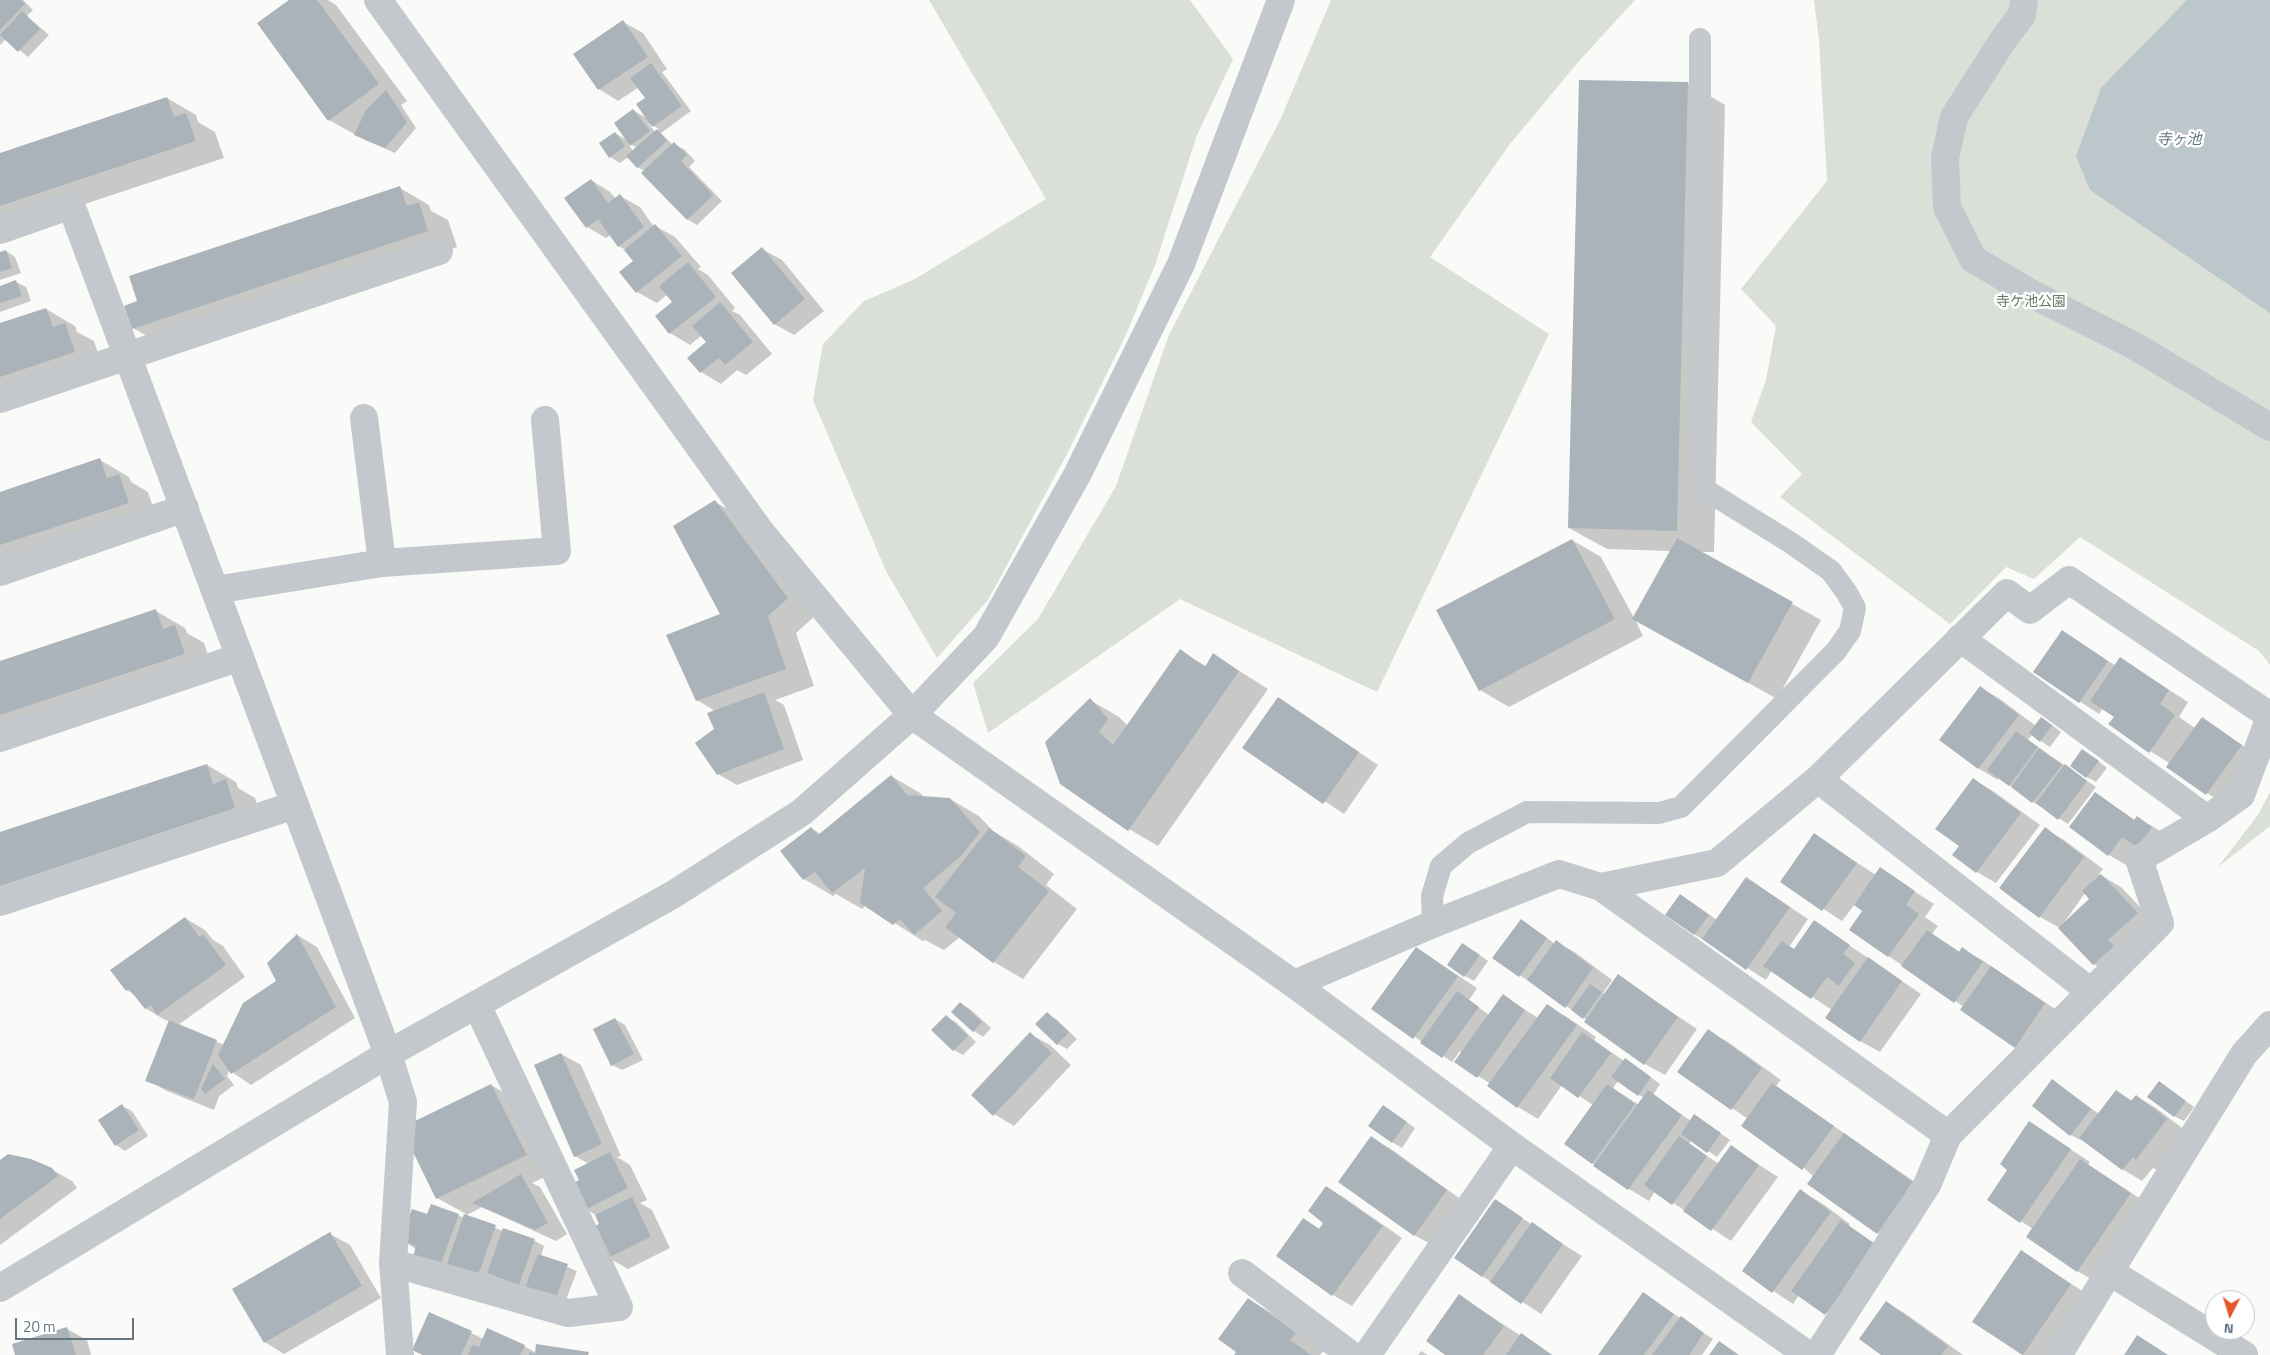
<!DOCTYPE html>
<html>
<head>
<meta charset="utf-8">
<style>
	body { margin:0 }
	#map { position:relative; width:2270px; height:1355px; overflow:hidden; background:#fafaf8; font-family:"Titillium Web",sans-serif }
	canvas { display:block }
	.north { position:absolute; left:2205px; top:1290px; width:50px; height:50px; box-sizing:border-box; background:#fff; border:1px solid #c1c8cd; border-radius:50%; rotate:185deg; font-size:14px; font-weight:700; line-height:20px; text-align:center; color:#657683 }
	.north::after { content:''; display:block; margin:auto; width:18px; height:22px; background:#e4572e; clip-path:polygon(50% 0,100% 100%,50% 72%,0 100%) }
	.scale { position:absolute; left:15px; top:1318px; width:119px; height:22px; box-sizing:border-box; border:2px solid #657683; border-top:0; padding-left:6px; font-size:15px; line-height:18px; white-space:nowrap; color:#657683; -webkit-text-stroke:4px #fff; paint-order:stroke }
</style>
</head>
<body>
<div id="map">
<canvas width="2270" height="1355"></canvas>
<div class="north">N</div>
<div class="scale">20 m</div>
</div>
<script>
const context = document.querySelector('canvas').getContext('2d');
context.lineJoin = 'round';
function fill(path, color) { context.fillStyle = color; context.fill(path, 'evenodd'); }
const poly = rows => new Path2D(rows.map(r => 'M' + r).join(''));
function stroke(path, color, width, dash) { context.strokeStyle = color; context.lineWidth = width; context.lineCap = dash ? 'butt' : 'round'; context.setLineDash(dash || []); context.stroke(path); }
function label(font, color, halo, rows, align = 'center') {
  context.font = font + ' "Titillium Web","Noto Sans JP",sans-serif'; context.lineWidth = 5; context.setLineDash([]); context.textBaseline = 'middle'; context.strokeStyle = halo; context.fillStyle = color; for (const [text, x, y, turn = 0] of rows) {
    context.save(); context.translate(x, y); context.rotate((+turn || 0) * Math.PI / 180); context.textAlign = isNaN(turn) ? turn : align; if (halo) context.strokeText(text, 0, 0); context.fillText(text, 0, 0); context.restore();
  }
}
fill(poly([
	[929,0,1190,0,1233,59,1197,135,1155,265,1125,337,1067,454,988,600,937,658,886,571,813,400,823,344,864,301,915,279,1046,199],
	[1331,0,1635,0,1579,61,1510,144,1430,257,1549,334,1377,692,1180,599,988,733,973,683,1038,619,1116,486,1169,335,1281,118],
	[1814,0,2270,0,2270,665,2259,651,2080,537,2034,579,2006,567,1950,624,1780,497,1802,474,1751,422,1766,380,1776,326,1741,289,1827,181,1819,40],
	[2270,792,2270,826,2218,867,2258,815]
]), '#dadfd7');
fill(poly([
	[2187,0,2270,0,2270,313,2090,190,2076,156,2101,88]
]), '#bbc7cb');
fill(poly([
	[0,0,23,0,33,10,27,16,49,35,28,57,6,39,0,45],
	[291,0,328,0,336,5,407,101,401,105,416,128,395,153,365,140,329,120],
	[623,22,643,33,667,69,662,72,691,111,661,133,673,145,684,149,695,161,689,167,722,201,697,225,687,219,645,171,637,167,628,157,620,163,610,157,600,144,615,133,628,141,633,110,648,119,647,98,639,87,618,101,599,89],
	[648,123,659,129,655,132],
	[627,142,637,148,633,151],
	[1688,83,1725,105,1714,552,1699,552,1821,620,1777,699,1635,619,1643,636,1509,707,1480,690,1572,540,1601,557,1634,618,1671,551,1607,549,1569,528],
	[167,98,196,115,198,122,215,132,224,158,0,232,0,154],
	[591,180,610,192,616,199,620,196,640,207,654,227,655,226,675,237,701,267,698,269,708,275,735,308,732,311,740,315,772,354,746,375,737,370,721,384,701,372,688,358,708,342,702,335,690,345,670,333,657,317,674,302,668,294,657,303,637,292,635,261,626,250,618,246,611,235,606,238,587,227],
	[400,188,429,205,431,211,448,220,457,247,162,345,133,328],
	[762,249,782,260,824,311,794,335,774,324],
	[6,251,15,257,21,273,0,280,0,253],
	[16,282,26,287,31,301,0,312,0,287],
	[46,309,75,326,77,332,94,341,103,369,0,403,0,324],
	[100,460,129,477,131,482,148,492,157,519,0,571,0,493],
	[715,502,745,519,816,615,796,633,814,686,775,700,784,705,803,760,737,785,718,774,715,711,697,700,721,614],
	[156,611,185,628,187,633,204,643,213,670,0,741,0,663],
	[2063,632,2116,666,2121,659,2188,702,2179,717,2195,728,2202,718,2261,758,2227,806,2168,767,2171,764,2150,751,2115,717,2103,708,2099,714,2035,672],
	[1180,651,1206,666,1214,655,1268,689,1158,846,1129,829,1061,783,1090,700,1119,717,1128,726],
	[1981,688,2000,699,2036,726,2051,724,2061,732,2050,747,2032,735,2028,740,2096,787,2068,824,2033,802,1999,778,1998,780,1978,768],
	[1279,699,1378,765,1344,814,1244,748],
	[2092,756,2107,768,2096,782,2087,777],
	[207,765,236,782,238,788,255,798,264,825,0,912,0,834],
	[891,776,920,793,924,797,950,799,979,816,993,831,1018,846,1054,874,1046,885,1077,909,1023,979,994,962,960,937,944,950,925,940,923,941,866,905,862,909,836,894,833,896,804,879,782,851,811,828,821,834],
	[1974,780,1993,791,2040,825,1996,883,1977,872,1960,846],
	[2095,793,2135,820,2137,818,2157,829,2171,839,2128,866,2109,855],
	[2045,829,2064,840,2103,869,2099,874,2121,887,2157,925,2113,976,2094,964,2060,928,2040,917],
	[2085,893,2091,899,2063,924],
	[1814,835,1876,875,1880,869,1934,904,1925,917,1938,926,1932,934,1960,952,1962,949,1982,960,2064,1015,2035,1058,2015,1046,1964,1007,1850,930,1864,910,1855,904,1842,921,1781,881],
	[1746,878,1808,919,1789,947,1795,950,1815,922,1921,994,1880,1052,1860,1041,1832,1010,1772,970,1766,980,1694,934,1690,901,1717,920],
	[185,918,205,930,213,940,223,946,245,977,178,1025,224,1045,278,982,297,935,317,947,355,1018,251,1085,229,1070,227,1076,234,1085,219,1096,214,1110,167,1091,147,1080,171,1021,165,1020,145,1008,136,996,127,990],
	[1530,926,1555,944,1556,942,1576,953,1612,980,1603,993,1605,995,1618,976,1697,1029,1665,1075,1645,1064,1586,1022,1587,1020,1494,958],
	[1416,948,1477,988,1469,1000,1489,1015,1503,996,1538,1018,1547,1006,1567,1017,1596,1037,1594,1040,1624,1061,1634,1065,1660,1084,1653,1095,1691,1121,1704,1122,1730,1140,1717,1157,1692,1140,1689,1144,1719,1164,1731,1147,1778,1177,1731,1241,1655,1191,1649,1201,1629,1189,1565,1144,1593,1105,1562,1085,1538,1119,1518,1107,1489,1086,1491,1084,1478,1076,1460,1051,1452,1062,1373,1009],
	[1618,1081,1644,1098,1639,1105,1613,1088],
	[1472,950,1488,961,1474,981,1465,976],
	[960,1003,970,1009,991,1028,983,1037,974,1031],
	[1047,1014,1056,1019,1077,1039,1067,1049,1058,1044],
	[946,1017,956,1022,976,1042,963,1055,954,1050],
	[615,1019,625,1025,643,1060,622,1070,612,1065],
	[1708,1031,1728,1042,1781,1080,1776,1086,1932,1194,1897,1244,1878,1233,1748,1119,1679,1072],
	[1030,1034,1050,1045,1071,1065,1014,1126,994,1114],
	[561,1054,581,1065,621,1156,617,1157,630,1165,647,1200,640,1203,652,1210,670,1248,628,1269,609,1258,601,1224,596,1215,585,1209,581,1180,589,1164,575,1156],
	[2159,1082,2194,1107,2184,1121,2174,1116],
	[491,1085,520,1102,555,1172,532,1183,540,1187,567,1234,556,1241,482,1207,465,1216,503,1231,504,1230,535,1241,544,1246,541,1256,577,1271,564,1305,500,1279,496,1292,466,1281,402,1240,428,1216,458,1215,464,1218,466,1214,437,1198],
	[2061,1086,2099,1114,2116,1091,2133,1101,2136,1096,2156,1108,2186,1131,2157,1170,2153,1168,2142,1181,2122,1169,2082,1139,2080,1140,2071,1135,2033,1106],
	[122,1106,132,1111,148,1136,125,1151,116,1145],
	[1393,1112,1415,1128,1402,1148,1392,1142],
	[2030,1123,2090,1162,2088,1165,2150,1205,2097,1282,2077,1271,2033,1229,1988,1200,2009,1169],
	[1371,1138,1391,1149,1466,1203,1434,1246,1414,1235],
	[0,1162,51,1169,72,1181,77,1188,0,1245],
	[1327,1187,1346,1199,1402,1238,1352,1306,1333,1295,1303,1219,1320,1229,1325,1222],
	[1800,1191,1820,1202,1850,1224,1849,1226,1895,1257,1846,1325,1799,1295,1793,1304,1743,1271],
	[1495,1201,1582,1256,1541,1314,1482,1276],
	[330,1234,350,1245,381,1298,284,1354,265,1342],
	[2022,1252,2090,1296,2050,1355,2022,1355,1973,1322],
	[1643,1294,1713,1339,1702,1355,1602,1355],
	[1460,1296,1521,1336,1522,1335,1531,1340,1552,1355,1448,1355],
	[1248,1299,1277,1316,1324,1350,1320,1355,1236,1355],
	[1887,1303,1906,1314,1963,1355,1883,1355],
	[430,1314,484,1339,524,1346,536,1353,591,1355,423,1355,413,1350],
	[67,1329,87,1340,91,1355,16,1355],
	[1421,1351,1428,1355,1418,1355]
]), '#0003');
fill(poly([
	[0,0,21,0,25,4,0,30],
	[289,0,317,0,379,84,328,121,257,23],
	[22,11,40,29,18,52,0,35],
	[623,20,648,57,598,90,573,54],
	[651,63,682,106,652,127,636,104,645,98,630,78],
	[1579,80,1688,82,1677,531,1568,528],
	[386,90,407,122,385,148,354,135,366,110],
	[167,97,174,117,186,113,196,141,0,206,0,153],
	[633,109,650,131,630,146,614,123],
	[657,129,667,141,637,168,626,156],
	[615,132,625,146,609,158,599,143],
	[674,142,687,155,681,161,713,195,687,220,641,173],
	[591,179,608,203,620,194,644,227,618,247,598,219,586,228,564,198],
	[400,186,407,206,419,202,428,231,132,329,124,306,137,301,129,276],
	[655,224,682,256,636,293,619,272,633,261,624,250],
	[762,247,805,299,774,325,731,273],
	[6,250,12,268,0,272,0,252],
	[688,262,716,297,669,334,655,316,672,302,659,286],
	[16,280,22,296,0,303,0,286],
	[720,302,753,342,725,365,719,358,700,373,687,358,706,342,692,326],
	[46,308,53,327,65,323,75,352,0,377,0,323],
	[100,458,107,478,119,474,129,503,0,545,0,492],
	[715,500,788,598,768,616,786,669,696,701,666,635,720,614,673,526],
	[1677,538,1793,602,1748,683,1632,619],
	[1572,539,1615,619,1479,691,1436,610],
	[156,609,163,629,175,625,185,654,0,715,0,661],
	[2062,630,2108,661,2079,703,2033,672],
	[1180,649,1205,667,1213,653,1239,671,1128,831,1060,784,1045,742,1090,698,1108,719,1099,732,1113,745],
	[2120,657,2169,690,2160,704,2175,715,2149,753,2108,724,2114,717,2090,701],
	[1980,686,2019,715,1978,769,1939,740],
	[764,692,784,749,717,775,695,743,714,729,707,713],
	[1278,697,1359,752,1323,804,1242,748],
	[2041,717,2052,725,2040,742,2029,733],
	[2202,717,2242,745,2206,795,2166,767],
	[2016,731,2038,747,2009,786,1987,770],
	[2039,748,2062,765,2032,803,2011,787],
	[2082,749,2099,761,2086,778,2070,766],
	[207,764,213,784,226,779,235,808,0,886,0,832],
	[2065,764,2087,781,2058,820,2036,803],
	[891,775,907,795,950,798,980,832,961,856,923,888,942,911,914,935,900,919,893,925,860,903,865,868,832,893,815,872,803,880,780,851,811,827,818,835],
	[1973,778,2021,813,1976,873,1952,855,1959,846,1935,829],
	[2095,792,2134,820,2137,816,2152,827,2137,847,2122,837,2108,856,2069,827],
	[2045,827,2084,857,2039,918,1999,888],
	[989,828,1026,856,1018,867,1049,891,993,963,945,927,956,913,935,897],
	[1814,833,1857,863,1822,911,1780,882],
	[1880,867,1915,891,1906,905,1919,914,1888,957,1849,930,1862,911,1854,905],
	[2101,874,2138,913,2108,940,2114,946,2093,965,2058,928,2089,899,2082,891],
	[1746,877,1790,907,1746,970,1702,939],
	[1680,894,1709,915,1694,935,1665,915],
	[185,917,199,937,203,934,226,965,157,1015,151,1005,145,1009,129,989,126,991,110,970],
	[1521,919,1547,938,1519,977,1492,958],
	[1814,920,1850,945,1843,954,1855,963,1839,986,1827,977,1811,999,1763,966,1782,941,1794,949],
	[1927,930,1959,952,1962,947,1983,962,1954,1003,1901,966],
	[297,934,336,1007,231,1074,218,1055,243,1003,276,981,267,963],
	[1556,940,1593,968,1565,1008,1527,980],
	[1462,943,1480,955,1464,977,1447,965],
	[1416,947,1458,976,1413,1039,1371,1009],
	[1868,957,1902,981,1860,1042,1825,1018],
	[1991,966,2045,1003,2015,1048,1960,1010],
	[1618,974,1678,1017,1644,1065,1584,1022],
	[1590,984,1602,992,1583,1019,1571,1010],
	[1457,991,1479,1007,1442,1058,1420,1043],
	[1503,994,1525,1010,1477,1078,1454,1062],
	[960,1002,982,1022,973,1032,951,1012],
	[1547,1004,1577,1025,1517,1108,1487,1086],
	[1047,1012,1069,1032,1057,1045,1035,1024],
	[946,1015,968,1036,953,1051,931,1030],
	[615,1018,634,1054,611,1066,593,1029],
	[169,1020,217,1040,194,1099,145,1081],
	[1708,1029,1762,1068,1731,1110,1677,1072],
	[1030,1032,1052,1053,993,1116,971,1095],
	[1582,1032,1611,1053,1578,1098,1550,1078],
	[561,1053,602,1144,574,1157,534,1065],
	[1625,1058,1651,1077,1638,1096,1611,1077],
	[213,1064,225,1079,205,1094,201,1089],
	[2052,1079,2091,1109,2070,1136,2032,1106],
	[2159,1081,2186,1101,2174,1117,2147,1097],
	[1772,1083,1834,1126,1802,1170,1741,1126],
	[491,1084,527,1155,436,1199,412,1150,413,1122],
	[1607,1084,1635,1104,1592,1164,1564,1144],
	[1648,1090,1682,1115,1628,1190,1593,1166],
	[2116,1090,2131,1101,2136,1095,2167,1119,2136,1160,2133,1157,2122,1170,2079,1138],
	[122,1104,139,1130,115,1146,98,1120],
	[1383,1105,1407,1122,1392,1143,1368,1126],
	[1694,1114,1721,1133,1707,1153,1681,1134],
	[2029,1121,2071,1149,2020,1223,1987,1200,2007,1170,2000,1164],
	[1844,1133,1913,1182,1877,1234,1807,1184],
	[1371,1136,1447,1190,1414,1236,1338,1182],
	[1679,1136,1707,1156,1672,1205,1644,1185],
	[1731,1145,1759,1165,1711,1231,1683,1211],
	[610,1152,628,1188,585,1210,572,1184,579,1180,574,1170],
	[8,1154,31,1159,52,1168,58,1176,0,1219,0,1160],
	[2080,1159,2131,1193,2077,1272,2026,1237],
	[521,1174,548,1223,535,1230,472,1203],
	[1326,1186,1383,1226,1332,1296,1276,1256,1303,1218,1319,1229,1323,1223,1308,1211],
	[1800,1189,1831,1212,1772,1293,1742,1271],
	[632,1197,651,1237,608,1258,592,1227,599,1224,595,1215],
	[1495,1199,1523,1218,1482,1277,1454,1258],
	[431,1204,459,1214,440,1266,413,1257,416,1246,400,1240,412,1209,427,1214],
	[464,1214,496,1225,476,1281,445,1270],
	[1841,1220,1876,1245,1825,1315,1791,1291],
	[1532,1222,1563,1244,1521,1304,1490,1282],
	[503,1228,535,1239,519,1285,487,1273],
	[330,1232,362,1286,264,1343,232,1289],
	[2021,1250,2071,1284,2023,1355,1972,1322],
	[538,1254,568,1264,555,1301,524,1290],
	[1643,1292,1674,1314,1644,1355,1598,1355],
	[1459,1294,1504,1326,1483,1355,1445,1355,1426,1341],
	[1248,1298,1296,1333,1290,1340,1311,1355,1234,1355,1236,1352,1218,1339],
	[1886,1301,1948,1346,1941,1355,1881,1355,1859,1339],
	[429,1312,472,1331,461,1355,423,1355,412,1350],
	[1681,1316,1704,1333,1689,1355,1652,1355],
	[67,1327,76,1355,15,1355,12,1344],
	[487,1328,525,1345,520,1355,468,1355,472,1345,479,1347],
	[1521,1333,1552,1355,1506,1355],
	[2137,1335,2168,1355,2124,1355],
	[1719,1341,1739,1355,1709,1355],
	[536,1344,589,1352,588,1355,529,1355,529,1352,535,1354]
]), '#aab3b9');
stroke(poly([
	[1433,924,1432,896,1441,866,1468,843,1527,812,1659,813,1681,807,1836,651,1850,631,1855,608,1847,593,1831,571,1791,543,1704,489,1700,429,1700,39]
]), '#c3c8cc', 22);
stroke(poly([
	[2024,0,2022,15,2003,40,1954,117,1945,158,1947,207,1973,259,2034,295,2133,345,2270,427],
	[0,230,71,205,388,1054,403,1102,393,1263,400,1355],
	[0,399,439,251],
	[364,418,382,563],
	[0,572,185,508],
	[215,590,382,563,557,551,545,420],
	[1960,638,2207,819],
	[0,738,240,657],
	[1818,779,2091,992],
	[1601,887,1948,1135],
	[0,902,295,805],
	[1294,984,1433,924,1559,874,1601,887,1717,863,1818,779,2007,593,2030,610,2069,580,2270,716],
	[393,1263,568,1313,619,1307,477,1005],
	[2110,1272,2244,1355],
	[1242,1273,1351,1355],
	[1367,1355,1512,1146],
	[1817,1355,1927,1185,1948,1135,2160,923,2139,859,2207,819,2241,795,2270,717]
]), '#c3c8cc', 28);
stroke(poly([
	[378,0,760,531,912,715,1294,984,1512,1146,1808,1355],
	[0,1288,388,1054,674,894,802,812,912,715,986,637,1077,475,1181,264,1281,0],
	[2058,1355,2244,1054,2270,1025]
]), '#c3c8cc', 28);
label('14px', '#687a64', '#fff', [
	["寺ケ池公園",2031,303]
]);
label('italic 15px', '#60757c', '#fff', [
	["寺ヶ池",2179,140]
]);
</script>
</body>
</html>
